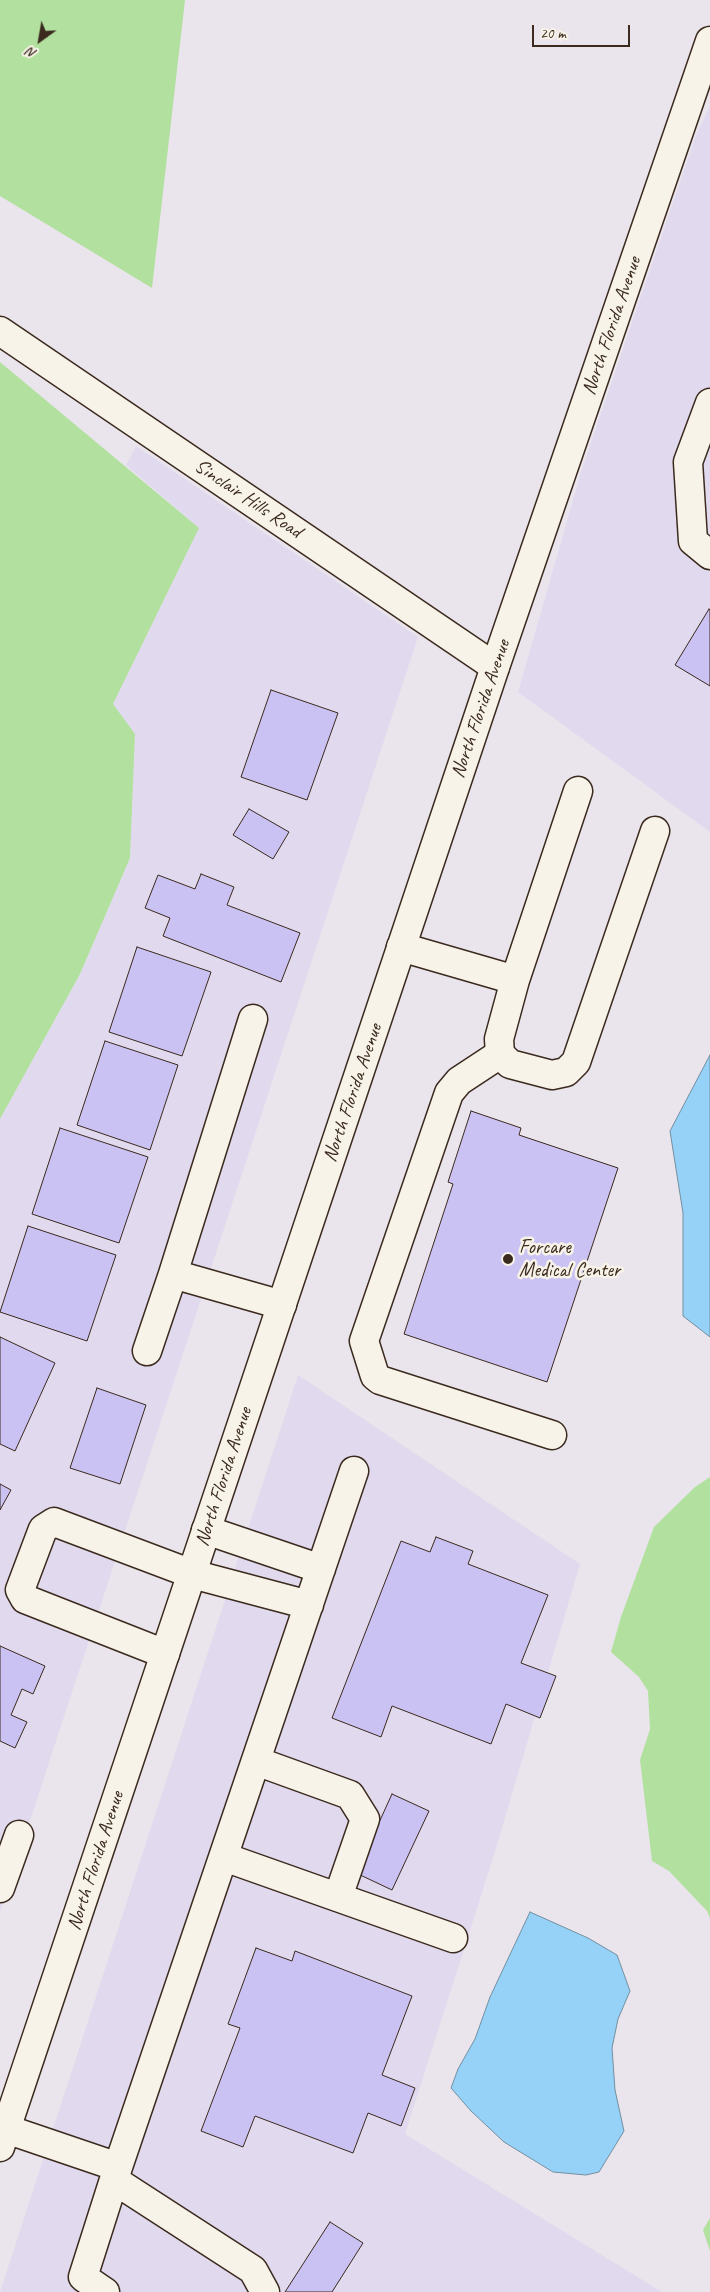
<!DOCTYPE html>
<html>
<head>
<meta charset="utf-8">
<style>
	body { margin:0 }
	#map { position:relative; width:710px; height:2292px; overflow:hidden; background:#eae4ec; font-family:Caveat,sans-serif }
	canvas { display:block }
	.north { position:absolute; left:15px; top:15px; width:50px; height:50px; -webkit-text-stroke:4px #f7f3e8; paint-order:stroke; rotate:212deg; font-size:14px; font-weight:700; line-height:20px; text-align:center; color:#3b2a1e }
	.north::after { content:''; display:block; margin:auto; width:18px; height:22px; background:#3b2a1e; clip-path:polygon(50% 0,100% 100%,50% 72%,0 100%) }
	.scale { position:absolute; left:532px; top:25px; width:98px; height:22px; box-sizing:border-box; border:2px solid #3b2a1e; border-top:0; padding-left:6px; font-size:15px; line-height:18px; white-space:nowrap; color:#3b2a1e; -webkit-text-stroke:4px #f7f3e8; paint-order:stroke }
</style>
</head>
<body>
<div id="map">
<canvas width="710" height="2292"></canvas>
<div class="north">N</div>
<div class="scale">20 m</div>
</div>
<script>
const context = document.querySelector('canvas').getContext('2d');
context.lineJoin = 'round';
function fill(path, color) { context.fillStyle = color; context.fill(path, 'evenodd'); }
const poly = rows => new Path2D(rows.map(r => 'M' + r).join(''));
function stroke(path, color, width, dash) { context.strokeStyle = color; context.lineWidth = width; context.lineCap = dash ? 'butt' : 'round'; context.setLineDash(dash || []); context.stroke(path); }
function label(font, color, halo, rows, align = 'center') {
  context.font = font + ' Caveat,sans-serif'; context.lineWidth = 5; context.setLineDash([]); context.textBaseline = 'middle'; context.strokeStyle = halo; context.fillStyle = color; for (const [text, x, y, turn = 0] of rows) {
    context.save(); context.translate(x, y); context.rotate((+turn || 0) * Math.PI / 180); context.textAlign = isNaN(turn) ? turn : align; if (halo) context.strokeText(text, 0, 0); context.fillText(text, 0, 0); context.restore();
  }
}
fill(poly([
	[710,106,710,832,518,692,581,472,696,135],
	[136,446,418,637,0,1912,0,1119,80,974,130,858,135,734,113,704,199,528,126,465],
	[298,1375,580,1564,494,1855,405,2134,662,2292,0,2292]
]), '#e1daee');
fill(poly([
	[0,0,185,0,152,288,0,196],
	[0,362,199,528,113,704,135,734,130,858,80,974,0,1119],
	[710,1477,710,1918,707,1911,669,1871,652,1861,640,1760,650,1729,648,1691,639,1677,611,1652,621,1617,654,1527,695,1487],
	[710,2218,710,2251,703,2230]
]), '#b2e09e');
const water = poly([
	[710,1055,710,1337,683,1316,683,1213,670,1131,710,1055],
	[530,1912,588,1938,617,1955,630,1991,618,2019,612,2048,615,2090,624,2131,599,2172,586,2175,553,2172,504,2142,471,2111,451,2088,458,2069,475,2039,490,1997,530,1912]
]);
fill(water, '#96d2f7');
stroke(water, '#728fa0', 1);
const building = poly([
	[709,609,710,610,710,686,675,665,709,609],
	[271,690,338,713,307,800,241,777,271,690],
	[249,809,289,832,273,859,233,835,249,809],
	[201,874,234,887,227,905,300,933,281,982,163,936,170,918,145,908,158,875,195,889,201,874],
	[137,947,211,972,182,1056,109,1032,137,947],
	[105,1041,178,1065,150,1150,77,1125,105,1041],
	[471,1111,521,1128,519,1135,618,1168,547,1382,404,1334,453,1184,448,1182,471,1111],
	[60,1128,148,1157,119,1243,32,1214,60,1128],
	[28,1226,116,1255,87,1341,0,1312,28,1226],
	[0,1337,55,1363,15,1451,0,1444,0,1337],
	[97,1388,146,1405,120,1484,70,1468,97,1388],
	[0,1484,11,1490,0,1510,0,1484],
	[436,1537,473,1551,468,1564,548,1595,521,1663,556,1676,540,1718,506,1704,491,1744,392,1706,381,1737,332,1718,401,1541,430,1552,436,1537],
	[0,1646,45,1666,33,1694,22,1689,11,1715,27,1722,15,1748,0,1741,0,1646],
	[392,1794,429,1811,392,1890,356,1873,392,1794],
	[256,1948,292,1961,295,1951,412,1996,382,2075,415,2088,401,2126,368,2113,353,2153,255,2116,243,2147,201,2131,240,2028,228,2024,256,1948],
	[330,2222,363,2243,332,2292,285,2292,330,2222]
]);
fill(building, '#cbc2f4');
stroke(building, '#3b2a1e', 1);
const minor = poly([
	[0,331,495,667],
	[710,403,688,462,693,541,710,555],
	[401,947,515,980,499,1039,500,1054,510,1064,552,1075,566,1072,576,1062,655,831],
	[515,980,578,791],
	[253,1019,173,1274,282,1305],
	[500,1054,459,1081,449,1093,364,1341,375,1376,380,1380,552,1435],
	[147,1351,173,1274],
	[206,1530,321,1569],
	[165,1654,25,1599,20,1590,43,1529,54,1522,192,1574,309,1605],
	[256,1761,350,1795,365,1819,338,1897],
	[224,1857,453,1938],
	[0,1888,19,1835],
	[6,2129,118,2167,354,1471],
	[114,2180,253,2270,265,2292],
	[105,2292,83,2277,118,2167]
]);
const major = poly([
	[0,2147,495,667,710,41]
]);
stroke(minor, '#3b2a1e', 31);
stroke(major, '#3b2a1e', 31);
stroke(minor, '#f7f3e8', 28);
stroke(major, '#f7f3e8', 28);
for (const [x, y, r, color] of [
	[508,1259,6,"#3b2a1e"]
]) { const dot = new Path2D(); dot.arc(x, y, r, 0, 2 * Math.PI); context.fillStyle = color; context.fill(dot); stroke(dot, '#f7f3e8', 2); }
label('20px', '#3b2a1e', '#f7f3e8', [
	["North Florida Avenue",612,326,-71],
	["Sinclair Hills Road",248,499,34],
	["North Florida Avenue",481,709,-71],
	["North Florida Avenue",353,1093,-71],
	["North Florida Avenue",224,1477,-72],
	["North Florida Avenue",96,1861,-72]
]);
label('20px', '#3b2a1e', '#f7f3e8', [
	["Forcare",519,1248],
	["Medical Center",519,1271]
], 'left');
</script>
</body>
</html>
